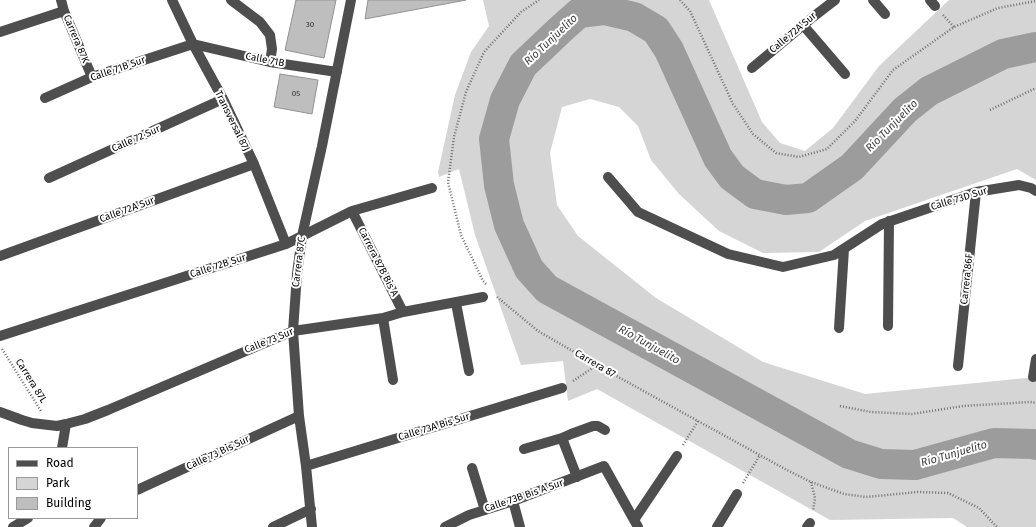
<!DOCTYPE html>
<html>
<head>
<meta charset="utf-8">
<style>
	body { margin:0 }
	#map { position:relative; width:1036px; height:527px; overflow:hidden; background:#fff; font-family:"Fira Sans",sans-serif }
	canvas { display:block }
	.legend { position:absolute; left:8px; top:447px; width:130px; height:72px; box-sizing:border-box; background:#fff; border:1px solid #999; margin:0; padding:5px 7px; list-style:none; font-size:12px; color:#000 }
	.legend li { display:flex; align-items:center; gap:8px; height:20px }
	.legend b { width:20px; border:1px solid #999 }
</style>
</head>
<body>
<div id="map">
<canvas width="1036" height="527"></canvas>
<ul class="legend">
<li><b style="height:5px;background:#4e4e4e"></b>Road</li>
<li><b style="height:11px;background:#d5d5d5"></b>Park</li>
<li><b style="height:11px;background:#bebebe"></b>Building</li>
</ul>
</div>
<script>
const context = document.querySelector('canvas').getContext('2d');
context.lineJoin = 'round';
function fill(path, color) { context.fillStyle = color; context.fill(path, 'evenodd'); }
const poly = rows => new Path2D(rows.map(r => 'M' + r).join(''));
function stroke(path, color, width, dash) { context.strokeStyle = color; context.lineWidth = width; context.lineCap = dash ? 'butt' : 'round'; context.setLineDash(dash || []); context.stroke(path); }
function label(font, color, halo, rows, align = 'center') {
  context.font = font + ' "Fira Sans",sans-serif'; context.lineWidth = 4; context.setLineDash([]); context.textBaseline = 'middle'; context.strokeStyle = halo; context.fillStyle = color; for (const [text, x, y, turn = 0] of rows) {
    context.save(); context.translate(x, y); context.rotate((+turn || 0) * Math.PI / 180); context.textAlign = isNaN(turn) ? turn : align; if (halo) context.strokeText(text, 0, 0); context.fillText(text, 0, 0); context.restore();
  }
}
fill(poly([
	[483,0,709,0,762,122,780,143,805,151,833,128,879,66,949,0,1036,0,1036,180,1017,169,865,221,819,252,763,253,719,231,679,194,651,160,638,126,619,107,590,99,562,107,550,153,557,205,578,236,656,298,763,362,865,394,1036,377,1036,527,967,527,953,518,830,520,597,389,568,401,563,361,521,365,475,235,459,169,439,177,438,172,455,95,471,52,489,26]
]), '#d5d5d5');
stroke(poly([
	[1036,47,1003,54,929,91,905,110,852,167,808,198,786,200,755,194,732,177,718,158,669,50,656,30,634,17,604,10,579,13,561,29,523,65,505,100,494,139,499,185,509,225,529,269,547,289,849,454,881,464,915,465,994,443,1033,444,1036,445]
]), '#9c9c9c', 30);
const building = poly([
	[296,0,336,0,324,58,285,50,296,0],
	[368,0,466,0,365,19,368,0],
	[280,74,318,80,312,114,274,107,280,74]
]);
fill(building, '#bebebe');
stroke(building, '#929292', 1);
stroke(poly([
	[680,0,690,11,733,104,753,134,776,153,799,157,827,149,855,121,893,70,954,27,998,8,1036,1],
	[943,15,954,27],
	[990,110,1036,88],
	[486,284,483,281,461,235,448,182,454,137,466,92,484,52,521,12,539,0],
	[497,297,538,331,611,373,785,469,811,482,844,494,866,497,918,492,948,493,979,508,997,527],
	[2,349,41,411],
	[573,381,597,365],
	[840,406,871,412,912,414,963,406,1030,402,1036,403],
	[683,445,698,421],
	[811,482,815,498,813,511],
	[743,483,760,455]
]), '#707070', 2.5, [1, 2]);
stroke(poly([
	[61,0,64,11,92,77],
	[172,0,193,44,223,99,254,164,286,244],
	[231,0,260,22,270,35,272,49,270,62],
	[873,0,885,14],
	[930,0,935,6],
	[803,25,845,74],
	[0,32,64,11],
	[752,68,813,17,835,0],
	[45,98,92,77,193,44,270,62,337,72],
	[608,177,638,212,728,254,783,267,834,255,882,224,976,192,1019,185,1031,188,1036,191],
	[49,178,223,99],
	[352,211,403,312],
	[0,256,254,164],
	[456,303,469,371],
	[383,318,393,380],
	[888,326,889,221],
	[839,328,844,249],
	[0,336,286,244,352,211,432,188],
	[958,366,976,192],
	[1033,377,1036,359],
	[0,412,22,420,32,423,57,426,66,424,85,419,108,410,293,331,383,318,403,312,483,297],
	[562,438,577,477],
	[62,448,66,424],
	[524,449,562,438,571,434,593,426,598,426,605,430],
	[306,466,562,388],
	[472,468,485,510],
	[137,490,299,416],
	[513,501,520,527],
	[634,520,677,456],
	[13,527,28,518],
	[94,527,101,518],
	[273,527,311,509],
	[312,527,306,466,299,416,293,331,297,274,302,236,322,146,351,0],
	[445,527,469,515,513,501,604,466,638,527],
	[717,527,737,494],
	[807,527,810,523]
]), '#4e4e4e', 10);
label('8px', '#303030', null, [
	["30",310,25],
	["05",296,94]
]);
label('10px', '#000', '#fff', [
	["Calle 72A Sur",793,33,-40],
	["Carrera 87K",76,39,67],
	["Calle 71B",265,60,11],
	["Calle 71B Sur",118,69,-19],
	["Transversal 87J",232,121,64],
	["Calle 72 Sur",136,139,-24],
	["Calle 73D Sur",959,199,-17],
	["Calle 72A Sur",127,210,-20],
	["Carrera 87C",299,262,-83],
	["Carrera 87B Bis A",378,262,63],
	["Calle 72B Sur",218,266,-18],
	["Carrera 86F",967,279,-84],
	["Calle 73 Sur",269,341,-22],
	["Carrera 87",595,364,30],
	["Carrera 87L",31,381,58],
	["Calle 73A Bis Sur",434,427,-17],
	["Calle 73 Bis Sur",218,453,-25],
	["Calle 73B Bis A Sur",524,496,-19]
]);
label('italic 11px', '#3d3d3d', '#fff', [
	["Río Tunjuelito",551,40,-43],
	["Río Tunjuelito",892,126,-45],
	["Río Tunjuelito",649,345,29],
	["Río Tunjuelito",954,454,-16]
]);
</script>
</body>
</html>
